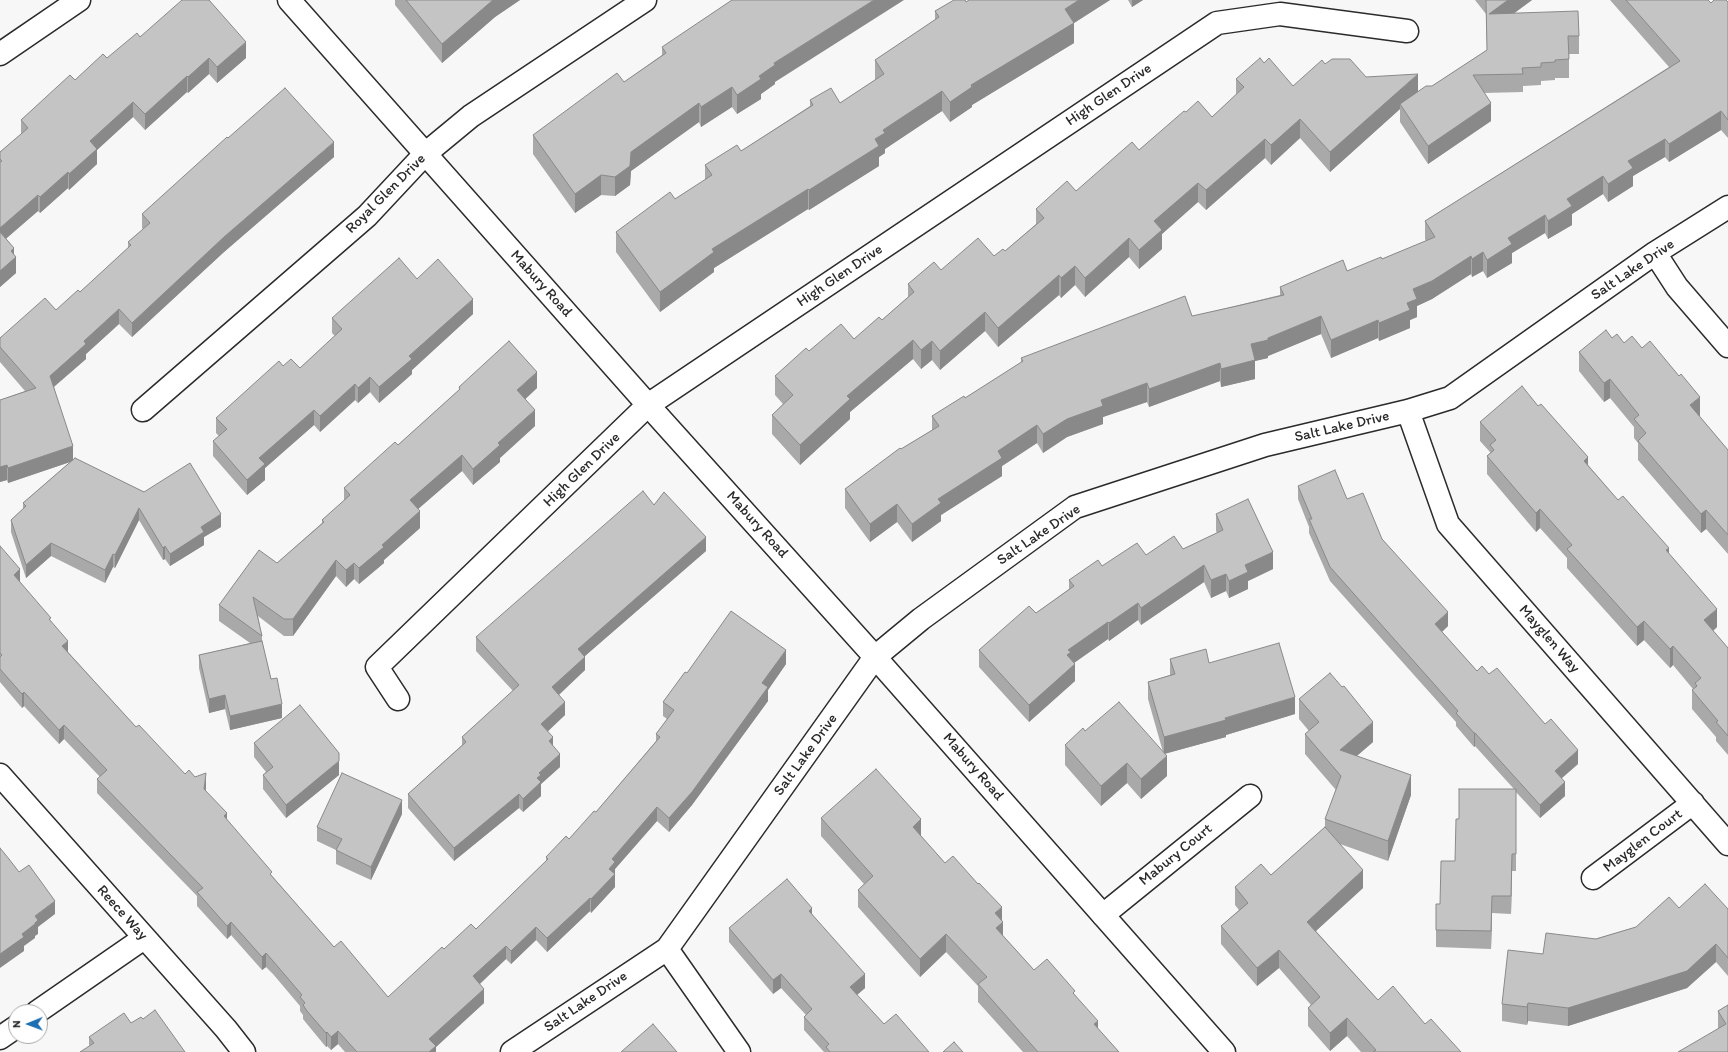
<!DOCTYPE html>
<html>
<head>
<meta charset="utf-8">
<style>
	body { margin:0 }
	#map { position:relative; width:1728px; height:1052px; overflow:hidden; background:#f7f7f7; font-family:Itim,sans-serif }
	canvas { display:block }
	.north { position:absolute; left:8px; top:1004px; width:40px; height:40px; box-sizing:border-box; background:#fff; border:1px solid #aaa; border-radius:50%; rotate:269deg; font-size:11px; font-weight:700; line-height:16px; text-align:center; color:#2b2b2b }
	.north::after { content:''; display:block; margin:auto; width:14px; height:18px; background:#1f6fb2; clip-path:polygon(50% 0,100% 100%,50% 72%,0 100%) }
</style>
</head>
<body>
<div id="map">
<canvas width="1728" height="1052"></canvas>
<div class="north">N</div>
</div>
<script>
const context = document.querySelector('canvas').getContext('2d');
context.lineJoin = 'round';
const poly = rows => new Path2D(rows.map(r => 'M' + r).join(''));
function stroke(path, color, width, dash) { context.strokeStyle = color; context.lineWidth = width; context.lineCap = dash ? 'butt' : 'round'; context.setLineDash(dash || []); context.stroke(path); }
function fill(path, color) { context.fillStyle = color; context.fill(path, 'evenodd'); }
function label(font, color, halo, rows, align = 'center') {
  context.font = font + ' Itim,sans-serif'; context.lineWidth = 3; context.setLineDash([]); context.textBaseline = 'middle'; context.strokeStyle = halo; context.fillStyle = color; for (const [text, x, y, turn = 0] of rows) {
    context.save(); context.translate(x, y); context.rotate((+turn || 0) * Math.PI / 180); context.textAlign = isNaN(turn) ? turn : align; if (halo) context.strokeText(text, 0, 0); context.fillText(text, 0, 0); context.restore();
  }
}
const minor = poly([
	[0,54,79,0],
	[1655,253,1677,287,1728,346],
	[143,410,367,216,425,154,471,116,645,0],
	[1408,411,1448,524,1728,844],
	[398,699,377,667,648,405,1217,23,1280,14,1407,31],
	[0,775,226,1029,244,1052],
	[1593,878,1693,803],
	[1103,915,1250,796],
	[667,949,739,1052],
	[37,1012,144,938],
	[0,1038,16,1027],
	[512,1052,667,949,875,657,921,619,1075,507,1265,445,1408,411,1450,398,1655,253,1728,207]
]);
const secondary = poly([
	[289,0,648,405,875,657,1224,1052]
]);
stroke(minor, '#2b2b2b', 25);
stroke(secondary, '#2b2b2b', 25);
stroke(minor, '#fff', 22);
stroke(secondary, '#fff', 22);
fill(poly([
	[395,0,520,0,495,17,442,63,395,5],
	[969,0,1110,0,1074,23,1074,43,972,105,972,107,950,122,942,111,885,149,885,153,879,157,879,166,809,210,808,209,714,268,714,272,660,312,616,252,616,232,675,199,705,180,705,165,741,151,810,106,810,100,840,103,875,80,875,60,935,20,935,11,966,2],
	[1128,0,1143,0,1132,7],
	[1475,0,1532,0,1514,13,1579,36,1579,54,1569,54,1569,78,1555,78,1555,80,1541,81,1541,85,1523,86,1523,92,1484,93,1491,121,1428,164,1400,122,1400,109,1330,172,1300,138,1271,165,1265,158,1206,210,1198,202,1162,234,1162,249,1139,269,1129,257,1085,297,1075,285,1061,298,1059,295,998,347,985,331,940,370,932,360,921,369,913,359,850,412,850,419,800,465,772,434,772,415,783,404,775,395,775,376,809,351,854,339,882,320,908,297,908,284,941,270,994,256,1005,251,1036,224,1036,209,1076,191,1139,150,1186,112,1212,117,1236,95,1236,79,1264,63,1293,86,1325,64,1366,77,1418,92,1432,86,1487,50,1486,14],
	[1610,0,1708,0,1711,3,1728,2,1728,138,1721,130,1669,162,1665,157,1633,176,1633,186,1608,202,1603,194,1572,214,1572,225,1548,239,1545,233,1512,253,1512,263,1487,278,1483,271,1472,277,1471,274,1432,299,1417,306,1417,317,1410,320,1410,328,1379,341,1378,338,1331,358,1321,334,1268,356,1268,358,1255,361,1255,379,1221,387,1220,381,1149,407,1147,402,1103,417,1103,424,1067,437,1043,453,1037,443,1002,466,1002,476,941,515,941,521,912,542,897,522,870,542,845,508,845,489,901,449,932,430,932,416,965,398,1021,363,1021,358,1280,295,1280,287,1347,271,1382,259,1426,241,1425,239,1425,221,1669,67],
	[140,37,246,58,217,83,209,74,188,93,187,92,145,130,133,117,97,150,97,164,69,190,68,188,40,213,38,211,6,238,14,255,16,273,0,287,0,152,21,134,21,120,107,58],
	[662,47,775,82,775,84,761,94,761,99,737,114,732,107,701,127,699,122,631,171,630,185,615,196,601,195,575,213,533,154,533,135,624,82,662,55],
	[228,138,334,157,224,252,132,337,119,324,86,354,86,359,54,387,73,459,221,527,204,537,204,545,170,566,165,559,163,560,139,520,115,568,113,567,105,583,51,556,26,578,11,532,11,520,23,509,23,503,70,462,8,483,7,480,0,482,0,400,25,391,0,362,0,338,56,310,80,292,128,248,128,242,143,229,142,228,142,214],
	[417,279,473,314,412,370,412,374,379,403,370,392,358,403,355,400,320,432,314,425,265,468,265,480,247,495,213,456,213,441,219,436,216,433,216,418,283,366,300,368,335,336,332,333,332,318],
	[1612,338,1624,343,1642,348,1700,416,1699,416,1728,450,1728,554,1706,529,1701,533,1638,460,1638,443,1634,438,1634,427,1610,398,1604,402,1579,371,1579,352],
	[459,387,537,388,525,399,535,426,500,458,500,462,473,485,462,471,418,509,420,528,384,560,384,563,359,584,354,579,346,587,336,576,293,636,284,636,258,616,262,636,262,641,271,679,282,718,230,730,225,709,209,713,199,668,199,655,250,643,219,621,219,605,277,563,322,523,322,520,344,501,344,488,398,445,459,390],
	[1480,422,1588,465,1618,500,1669,554,1717,627,1713,631,1728,648,1728,755,1716,741,1716,737,1692,709,1692,690,1693,689,1673,665,1670,668,1644,640,1637,646,1567,568,1567,558,1540,528,1536,532,1487,474,1487,456,1490,453,1490,452,1480,441],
	[1298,486,1347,499,1382,539,1448,626,1442,632,1477,671,1489,674,1578,764,1562,778,1565,796,1540,818,1516,792,1516,871,1512,871,1511,914,1492,913,1491,949,1436,947,1436,930,1440,904,1455,861,1459,819,1514,789,1475,746,1474,747,1456,726,1456,722,1330,581,1309,533,1309,527,1298,499],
	[654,505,706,551,585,656,585,670,559,695,565,715,547,731,560,767,541,784,541,796,523,812,519,808,454,861,408,808,408,794,462,745,462,737,513,691,476,651,476,637],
	[1216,514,1273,569,1248,581,1248,589,1229,598,1226,591,1211,598,1204,582,1141,625,1138,620,1109,641,1108,639,1074,663,1075,681,1029,722,979,667,979,650,1036,613,1069,589,1069,580,1102,566,1146,555,1183,549,1217,533,1216,531],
	[0,546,20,583,51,621,68,652,136,727,185,774,206,787,206,791,227,820,272,876,334,947,388,997,444,949,476,929,546,861,546,857,569,839,596,812,656,741,656,734,667,719,663,716,663,702,687,673,786,664,768,690,768,701,692,805,669,832,657,821,615,869,615,887,591,913,590,911,547,952,536,940,511,964,506,959,480,984,484,1003,436,1047,436,1052,345,1052,338,1044,331,1050,327,1046,326,1047,307,1024,303,1019,303,1015,300,1011,300,1006,273,974,266,967,262,970,231,935,227,939,197,906,197,896,97,793,97,779,100,777,64,739,59,744,24,706,22,708,0,682],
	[1170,659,1209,663,1295,714,1226,735,1226,737,1164,754,1167,776,1141,799,1127,783,1101,806,1065,765,1065,745,1085,731,1163,752,1148,699,1148,682,1170,675],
	[1299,699,1373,742,1357,756,1411,795,1388,861,1340,844,1363,888,1316,931,1378,1000,1425,1024,1461,1052,1361,1052,1347,1036,1330,1051,1308,1026,1308,1008,1311,1005,1279,968,1257,986,1221,944,1221,926,1239,910,1235,905,1235,887,1271,875,1325,827,1325,819,1336,790,1305,754,1305,734,1309,731,1299,719],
	[254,743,339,775,286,818,263,789,263,775,266,772,254,757],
	[402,814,371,880,336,864,336,850,317,841,317,827],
	[821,818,921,836,945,863,1002,920,1003,936,1034,970,1075,995,1098,1029,1119,1052,1023,1052,978,1002,978,986,946,952,920,977,858,907,858,890,864,884,821,836],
	[1679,908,1728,909,1728,976,1716,962,1687,988,1568,1026,1528,1021,1527,1025,1502,1021,1502,1004,1543,954,1636,927],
	[812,914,865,988,857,995,884,1024,929,1052,824,1052,804,1030,804,1017,806,1015,781,988,773,994,729,942,729,928],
	[1728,1005,1728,1052,1718,1028,1718,1011],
	[143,1019,89,1046,89,1037]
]), '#a9a9a9');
fill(poly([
	[493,0,520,0,495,17,442,63,442,44],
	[874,0,904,0,775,82,775,84,761,94,761,99,737,114,737,95,759,76,774,63],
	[1079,0,1110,0,1074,23,1074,43,972,105,972,107,950,122,950,102,1065,9],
	[1132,0,1143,0,1132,7],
	[1508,0,1532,0,1489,32,1489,14],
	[246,42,246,58,217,83,217,67],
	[209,58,209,74,188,93,188,77],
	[1418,74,1418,94,1400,104,1400,109,1330,172,1330,152],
	[187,76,187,92,145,130,145,114],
	[732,87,732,107,701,127,701,107],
	[942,91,942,111,885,149,885,153,879,157,879,166,809,210,809,190,875,139,883,130],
	[133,102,133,117,97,150,97,164,69,190,69,174,90,141],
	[699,103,699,122,631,171,630,185,615,196,615,177,631,152],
	[1491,103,1491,121,1428,164,1428,146],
	[1721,111,1721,130,1669,162,1669,144],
	[1300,119,1300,138,1271,165,1271,145],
	[1265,139,1265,158,1206,210,1206,190],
	[1665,139,1665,157,1633,176,1633,186,1608,202,1608,184,1628,161],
	[334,142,334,157,224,252,132,337,132,323,224,237],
	[68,172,68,188,40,213,40,197],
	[601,175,601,195,575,213,575,194],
	[1603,176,1603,194,1572,214,1572,225,1548,239,1548,221,1567,199],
	[1198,183,1198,202,1162,234,1162,249,1139,269,1139,250,1154,221],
	[808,189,808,209,714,268,714,272,660,312,660,292,712,249],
	[38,195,38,211,0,244,0,228],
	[1545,215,1545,233,1512,253,1512,263,1487,278,1487,260,1508,238],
	[1129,238,1129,257,1085,297,1085,278],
	[14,248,14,258,16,257,16,273,0,287,0,271,11,251],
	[1483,252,1483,271,1472,277,1472,259],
	[1471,256,1471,274,1432,299,1417,306,1417,317,1410,320,1410,328,1379,341,1379,323,1407,303,1413,289],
	[1075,266,1075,285,1061,298,1061,278],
	[1059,275,1059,295,998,347,998,328],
	[473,299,473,314,412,370,412,374,379,403,379,387,409,356],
	[119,309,119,324,86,354,86,359,50,390,50,376,84,341],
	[985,312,985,331,940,370,940,351],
	[1321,316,1321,334,1268,356,1268,358,1255,361,1255,379,1221,387,1221,369,1251,344,1268,338],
	[1378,320,1378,338,1331,358,1331,340],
	[913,340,913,359,850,412,850,419,800,465,800,445,847,396],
	[932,341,932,360,921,369,921,350],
	[1220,363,1220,381,1149,407,1149,389],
	[537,372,537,388,517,407,517,390],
	[370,377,370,392,358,403,358,388],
	[1610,379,1610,398,1604,402,1604,383],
	[1147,383,1147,402,1103,417,1103,424,1067,437,1043,453,1043,434,1067,419,1101,400],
	[355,384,355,400,320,432,320,416],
	[1700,397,1700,416,1690,424,1690,405],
	[314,410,314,425,265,468,265,480,247,495,247,480,259,458],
	[535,410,535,426,500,458,500,462,473,485,473,469,498,443],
	[1037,425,1037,443,1002,466,1002,476,941,515,941,521,912,542,912,524,938,499,998,451],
	[73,446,73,461,8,483,8,468],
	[462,455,462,471,410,516,410,500],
	[1588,457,1588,476,1584,461],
	[7,465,7,480,0,482,0,467],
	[897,504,897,522,870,542,870,524],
	[139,508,139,520,115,568,115,555],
	[1540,509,1540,528,1536,532,1536,513],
	[1706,510,1706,529,1701,533,1701,514],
	[420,511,420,528,384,560,384,563,359,584,359,568,382,545],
	[221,514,221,527,204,537,204,545,170,566,170,554,201,527],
	[706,537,706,551,578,662,578,649],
	[51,543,51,556,26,578,26,565],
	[165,546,165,559,163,560,163,548],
	[1669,548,1669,567,1666,550],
	[1273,552,1273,569,1248,581,1248,589,1229,598,1229,581,1245,565],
	[113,554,113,567,105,583,105,570],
	[336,560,336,576,293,636,293,619],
	[354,563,354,579,346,587,346,570],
	[1204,565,1204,582,1141,625,1141,608],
	[20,569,20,583,14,575],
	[1226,574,1226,591,1211,598,1211,580],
	[1138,603,1138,620,1109,641,1109,623],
	[1717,609,1717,627,1704,639,1704,620],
	[1448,612,1448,626,1435,638,1435,624],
	[1644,621,1644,640,1637,646,1637,627],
	[1108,622,1108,639,1071,665,1075,664,1075,681,1029,722,1029,705,1067,655,1068,650],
	[68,641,68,655,62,646],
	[1673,646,1673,665,1670,668,1670,649],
	[786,650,786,664,768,690,768,701,692,805,669,832,669,818,762,683],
	[585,657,585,670,552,701,552,687],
	[24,692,24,706,22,708,22,694],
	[225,695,225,709,209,713,209,699],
	[1295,697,1295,714,1226,735,1226,737,1164,754,1164,737],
	[565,702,565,715,541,738,541,724],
	[282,704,282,718,230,730,230,716],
	[1373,722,1373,742,1340,770,1340,750],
	[64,725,64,739,59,744,59,730],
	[1474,733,1475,733,1475,746,1474,747],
	[553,737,553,751,549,741],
	[1578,750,1578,764,1555,784,1555,771],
	[560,754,560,767,541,784,541,796,523,812,523,799,537,778,539,773],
	[1167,756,1167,776,1141,799,1141,779],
	[339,761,339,775,286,818,286,805],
	[1127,763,1127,783,1101,806,1101,786],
	[206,773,206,787,204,803,204,789],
	[1411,775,1411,795,1388,861,1388,841],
	[1565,782,1565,796,1540,818,1540,805],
	[519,794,519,808,454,861,454,848],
	[402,800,402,814,371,880,371,867],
	[657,807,657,821,615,869,615,887,591,913,591,899,609,869,612,859],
	[227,813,227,827,224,816],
	[921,819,921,837,913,827],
	[1512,854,1512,871,1511,914,1511,896],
	[1363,870,1363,888,1307,939,1307,922],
	[1492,896,1492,913,1491,949,1491,931],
	[590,898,590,911,547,952,547,938],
	[55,901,55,914,38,927,38,934,35,936,35,938,24,946,24,951,0,968,0,954,22,934,35,916],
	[1002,907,1002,923,1003,922,1003,939,996,946,995,913],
	[812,908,812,922,809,911],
	[231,922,231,935,227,939,227,926],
	[536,927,536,940,511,964,511,951],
	[946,934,946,952,920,977,920,959],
	[1716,944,1716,962,1687,988,1568,1026,1568,1008],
	[506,946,506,959,473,990,473,976],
	[1279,950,1279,968,1257,986,1257,968],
	[266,953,266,967,262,970,262,957],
	[781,974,781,988,773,994,773,980],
	[865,974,865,988,850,1001,850,987],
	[484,989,484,1003,436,1047,436,1052,429,1052,429,1039],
	[1528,1003,1528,1021,1527,1025,1527,1007],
	[1347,1018,1347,1036,1330,1051,1330,1033],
	[1098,1021,1098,1038,1094,1024],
	[338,1031,338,1044,331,1050,331,1037],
	[327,1032,327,1046,326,1047,326,1033]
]), '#898989');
const building = poly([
	[182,0,209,0,246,42,217,67,209,58,188,77,187,76,145,114,133,102,90,141,97,149,69,174,68,172,40,197,38,195,0,228,0,162,2,161,0,159,0,152,28,128,21,120,70,75,75,80,103,54,107,58,137,33,140,37,182,0],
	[406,0,493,0,442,44,406,0],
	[732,0,874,0,774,63,775,65,759,76,761,79,737,95,732,87,701,107,699,103,631,152,630,166,615,177,601,175,575,194,533,135,617,73,624,82,666,53,662,47,732,0],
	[954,0,965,0,966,2,969,0,1079,0,1065,9,1074,23,971,85,972,87,950,102,942,91,883,130,885,133,875,139,879,146,809,190,808,189,712,249,714,252,660,292,616,232,670,192,675,199,712,175,705,165,737,145,741,151,813,105,810,100,831,88,840,103,884,74,875,60,939,17,935,11,954,0],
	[1486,0,1508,0,1489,14,1578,11,1579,36,1568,36,1569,59,1555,60,1555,62,1541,63,1541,67,1522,68,1523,74,1473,75,1491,103,1428,146,1400,104,1426,86,1432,86,1487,50,1486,0],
	[1626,0,1708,0,1711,3,1714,0,1726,0,1728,2,1728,120,1721,111,1669,144,1665,139,1628,161,1633,168,1608,184,1603,176,1567,199,1572,206,1548,221,1545,215,1508,238,1512,244,1487,260,1483,252,1472,259,1471,256,1432,281,1413,289,1417,299,1407,303,1410,310,1379,323,1378,320,1331,340,1321,316,1268,338,1268,340,1251,344,1255,360,1221,369,1220,363,1149,389,1147,383,1101,400,1103,406,1067,419,1043,434,1037,425,998,451,1002,458,938,499,941,503,912,524,897,504,870,524,845,489,900,448,901,449,939,426,932,416,964,396,965,398,1023,361,1021,358,1185,296,1192,316,1237,306,1284,295,1280,287,1343,260,1347,271,1381,257,1382,259,1435,237,1425,221,1680,61,1626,0],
	[1260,58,1264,63,1269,58,1293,86,1322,60,1325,64,1332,59,1350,59,1366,77,1418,74,1330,152,1300,119,1271,145,1265,139,1206,190,1198,183,1154,221,1162,230,1139,250,1129,238,1085,278,1075,266,1061,278,1059,275,998,328,985,312,940,351,932,341,921,350,913,340,847,396,850,399,800,445,772,415,793,395,775,376,806,348,809,351,841,324,854,339,879,317,882,320,914,292,908,284,934,262,941,270,978,238,994,256,1003,249,1005,251,1044,218,1036,209,1067,181,1076,191,1132,142,1139,150,1184,111,1186,112,1198,101,1212,117,1244,87,1236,79,1260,58],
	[285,88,334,142,224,237,132,323,119,309,84,341,86,344,50,376,73,446,8,468,7,465,0,467,0,400,36,388,0,347,0,338,45,298,56,310,78,290,80,292,131,245,128,242,150,223,142,214,227,137,228,138,285,88],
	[0,232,14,248,11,251,16,257,0,271,0,232],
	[399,258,417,279,438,259,473,299,409,356,412,359,379,387,370,377,358,388,355,384,320,416,314,410,259,458,265,464,247,480,213,441,227,429,216,418,279,361,283,366,291,359,300,368,342,329,332,318,399,258],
	[1606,330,1612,338,1617,334,1624,343,1632,336,1642,348,1650,341,1679,376,1681,374,1700,397,1690,405,1728,450,1728,535,1706,510,1701,514,1638,441,1646,433,1634,419,1639,415,1610,379,1604,383,1579,352,1606,330],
	[509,341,537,372,517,390,535,410,498,443,500,445,473,469,462,455,410,500,420,511,382,545,384,547,359,568,354,563,346,570,336,560,293,619,284,619,253,597,262,636,219,605,259,550,277,563,324,522,322,520,350,495,344,488,395,442,398,445,460,389,459,387,509,341],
	[1522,386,1538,406,1541,404,1588,457,1584,461,1618,500,1623,496,1669,548,1666,550,1717,609,1704,620,1728,648,1728,736,1716,722,1718,721,1692,690,1697,686,1695,683,1701,678,1673,646,1670,649,1644,621,1637,627,1567,549,1572,545,1540,509,1536,513,1487,456,1494,450,1490,445,1496,440,1480,422,1522,386],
	[75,458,144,492,190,463,221,514,201,527,204,532,170,554,165,546,163,548,139,508,115,555,113,554,105,570,51,543,26,565,11,520,26,506,23,503,75,458],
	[1335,470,1347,499,1363,493,1382,539,1448,612,1435,624,1477,671,1482,666,1489,674,1497,668,1545,724,1551,719,1578,750,1555,771,1565,782,1540,805,1475,733,1474,733,1456,713,1458,711,1330,567,1309,519,1312,519,1298,486,1335,470],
	[643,491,654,505,664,492,706,537,578,649,585,657,552,687,565,702,541,724,553,737,549,741,560,754,539,773,541,775,537,778,541,782,523,799,519,794,454,848,408,794,466,742,462,737,519,685,476,637,643,491],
	[1248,499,1273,552,1245,565,1248,572,1229,581,1226,574,1211,580,1204,565,1141,608,1138,603,1109,623,1108,622,1068,650,1071,652,1067,655,1075,664,1029,705,979,650,1029,606,1036,613,1074,586,1069,580,1098,560,1102,566,1137,543,1146,555,1174,536,1183,549,1223,530,1216,514,1248,499],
	[0,546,20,569,14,575,51,618,49,619,68,641,62,646,136,727,139,725,185,774,189,770,195,777,206,773,204,789,227,813,224,816,272,872,270,874,334,947,341,941,388,997,442,947,444,949,471,924,476,929,548,859,546,857,566,836,569,839,594,811,596,812,660,737,656,734,674,710,663,702,685,672,687,673,731,611,786,650,762,683,768,687,692,792,669,818,657,807,612,859,615,862,609,869,615,874,591,899,590,898,547,938,536,927,511,951,506,946,473,976,484,989,429,1039,436,1046,429,1052,357,1052,338,1031,331,1037,327,1032,326,1033,307,1011,303,1005,305,1003,300,997,302,995,273,961,266,953,262,957,231,922,227,926,197,892,203,888,97,779,107,770,64,725,59,730,24,692,22,694,0,669,0,657,2,655,0,653,0,546],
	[262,641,271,679,277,678,282,704,230,716,225,695,209,699,199,655,262,641],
	[1279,643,1295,697,1225,718,1226,720,1164,737,1148,682,1175,674,1170,659,1206,649,1209,663,1279,643],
	[1330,673,1342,687,1344,686,1373,722,1340,750,1411,775,1388,841,1325,819,1341,776,1305,734,1319,722,1299,699,1330,673],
	[1119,702,1167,756,1141,779,1127,763,1101,786,1065,745,1083,728,1085,731,1119,702],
	[300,705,339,753,339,761,286,805,263,775,273,767,254,743,300,705],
	[876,769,921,819,913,827,945,863,953,856,978,884,979,883,1002,907,995,913,1003,922,996,928,1034,970,1047,959,1075,991,1073,993,1098,1021,1094,1024,1119,1052,1038,1052,978,984,987,977,946,934,920,959,858,890,873,876,821,818,876,769],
	[342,773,402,800,371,867,336,850,342,839,317,827,342,773],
	[1459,789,1516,789,1516,854,1512,854,1511,896,1492,896,1491,931,1436,930,1436,904,1440,904,1441,861,1455,861,1456,819,1459,819,1459,789],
	[1325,827,1363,870,1307,922,1378,1000,1393,986,1425,1024,1431,1019,1461,1052,1373,1052,1376,1050,1347,1018,1330,1033,1308,1008,1320,997,1279,950,1257,968,1221,926,1248,903,1235,887,1261,864,1271,875,1325,827],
	[0,848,9,859,19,872,29,865,55,901,35,916,38,920,35,923,35,924,22,934,24,937,0,954,0,848],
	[787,879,812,908,809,911,865,974,850,987,884,1024,896,1014,929,1052,830,1052,826,1047,829,1044,804,1017,812,1009,781,974,773,980,729,928,787,879],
	[1705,884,1728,909,1728,958,1716,944,1687,971,1568,1008,1528,1003,1527,1007,1502,1004,1508,950,1543,954,1546,933,1596,939,1636,927,1669,897,1679,908,1705,884],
	[1728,1005,1728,1052,1678,1052,1726,1024,1718,1011,1728,1005],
	[155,1010,185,1052,80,1052,94,1043,89,1037,124,1013,131,1023,141,1017,143,1019,155,1010],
	[653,1024,677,1052,621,1052,653,1024],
	[954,1042,963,1052,943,1052,954,1042]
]);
fill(building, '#c4c4c4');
stroke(building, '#898989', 1);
label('15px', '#2b2b2b', '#fff', [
	["High Glen Drive",1109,95,-34],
	["Royal Glen Drive",386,194,-45],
	["Salt Lake Drive",1633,270,-34],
	["High Glen Drive",840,276,-34],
	["Mabury Road",541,284,48],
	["Salt Lake Drive",1342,427,-13],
	["High Glen Drive",582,470,-44],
	["Mabury Road",757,525,48],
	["Salt Lake Drive",1039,535,-34],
	["Mayglen Way",1549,639,49],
	["Salt Lake Drive",806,755,-54],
	["Mabury Road",973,767,49],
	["Mayglen Court",1643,841,-37],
	["Mabury Court",1176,855,-39],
	["Reece Way",122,913,48],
	["Salt Lake Drive",586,1002,-34]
]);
</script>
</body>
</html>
